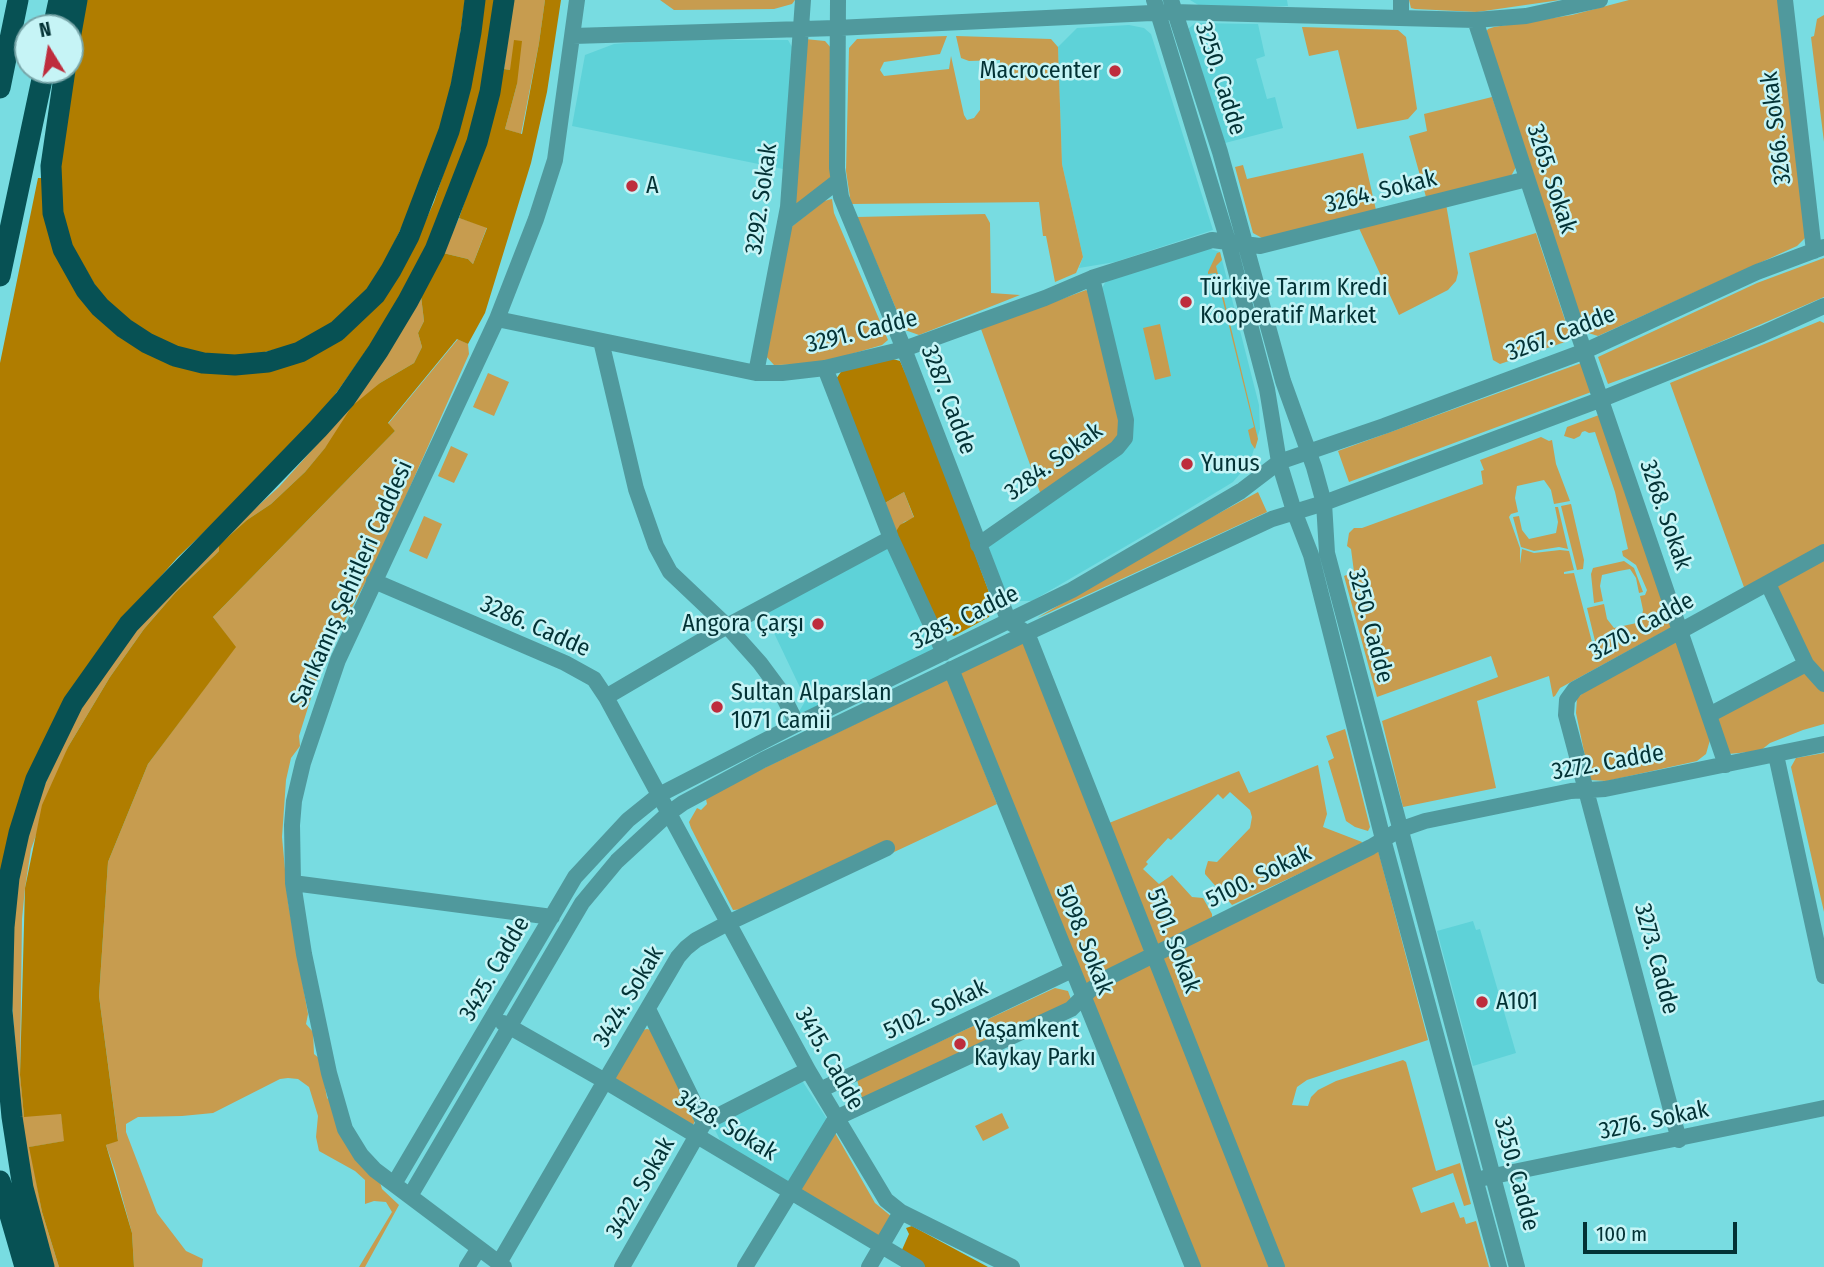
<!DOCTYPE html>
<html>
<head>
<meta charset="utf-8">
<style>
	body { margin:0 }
	#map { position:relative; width:1824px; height:1267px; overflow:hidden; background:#78dce1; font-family:"Fira Sans Condensed",sans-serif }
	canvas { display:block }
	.north { position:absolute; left:14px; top:14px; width:70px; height:70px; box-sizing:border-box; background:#c6f4f6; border:2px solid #78a6a9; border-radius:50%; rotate:349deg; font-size:19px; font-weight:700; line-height:28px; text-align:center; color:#033235 }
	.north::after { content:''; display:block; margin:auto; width:24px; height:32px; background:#be2d3d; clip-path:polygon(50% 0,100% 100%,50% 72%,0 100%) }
	.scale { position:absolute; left:1583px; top:1222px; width:154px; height:32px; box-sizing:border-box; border:4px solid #033235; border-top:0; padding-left:9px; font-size:21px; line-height:24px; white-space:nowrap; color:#033235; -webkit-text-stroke:5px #c6f4f6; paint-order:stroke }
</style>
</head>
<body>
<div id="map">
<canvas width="1824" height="1267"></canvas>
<div class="north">N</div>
<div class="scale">100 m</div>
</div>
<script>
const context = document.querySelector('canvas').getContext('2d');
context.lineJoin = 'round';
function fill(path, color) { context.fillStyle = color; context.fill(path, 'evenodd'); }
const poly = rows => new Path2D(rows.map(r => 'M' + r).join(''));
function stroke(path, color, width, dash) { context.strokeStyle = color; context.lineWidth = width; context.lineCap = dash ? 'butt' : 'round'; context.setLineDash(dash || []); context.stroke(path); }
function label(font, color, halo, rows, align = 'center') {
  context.font = font + ' "Fira Sans Condensed",sans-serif'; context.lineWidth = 5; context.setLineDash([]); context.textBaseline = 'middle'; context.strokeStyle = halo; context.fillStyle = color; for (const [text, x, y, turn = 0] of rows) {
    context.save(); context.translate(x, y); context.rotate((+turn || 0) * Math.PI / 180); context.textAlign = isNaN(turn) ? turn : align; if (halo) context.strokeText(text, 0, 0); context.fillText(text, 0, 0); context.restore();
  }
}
fill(poly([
	[1190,0,1287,0,1288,6,1200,6],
	[1195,23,1258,24,1265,56,1256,59,1267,99,1275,97,1283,128,1225,143,1188,29],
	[1129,25,1144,28,1151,34,1213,230,1115,262,1079,268,1083,257,1062,164,1058,47,1077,28],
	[662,40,788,40,795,52,788,170,572,126,585,55,614,44],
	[1208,248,1220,252,1259,405,1260,429,1250,462,1233,482,1169,521,1032,601,1014,601,1004,590,988,546,1124,450,1101,290,1106,281],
	[886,548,892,552,935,649,813,712,798,713,806,700,764,612],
	[1473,921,1476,930,1480,929,1516,1053,1473,1066,1437,931],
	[801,1079,827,1119,787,1184,722,1144,714,1128,717,1121]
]), '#5ed2d8');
fill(poly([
	[513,0,545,0,539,43,521,134,505,129,517,84,510,70,504,69],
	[660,0,795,0,792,4,774,9,674,10],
	[1409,0,1560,0,1477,12,1415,9,1411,8],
	[1629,0,1781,0,1806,237,1797,246,1598,336,1585,332,1484,35,1488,29,1494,27,1572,15],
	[1824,15,1824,142,1811,37,1814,36,1817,19],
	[1302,27,1398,30,1406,37,1417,109,1408,119,1357,129,1338,50,1309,56],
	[947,36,940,54,884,62,880,70,884,76,949,69,951,56,964,115,967,120,974,118,980,110,980,79,1000,79,1000,60,969,61,961,58,956,36,1051,39,1058,47,1062,164,1083,257,1076,273,1055,282,1046,236,1043,236,1039,202,851,204,846,171,849,48,857,39],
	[805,39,825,41,832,49,831,180,792,208],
	[1492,97,1516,167,1511,176,1426,197,1409,136,1427,131,1424,114],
	[1363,153,1376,210,1262,238,1253,233,1235,167,1243,165,1247,179],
	[832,199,834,213,888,340,882,345,817,364,774,365,765,355,790,228,824,201],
	[1446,204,1458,273,1456,281,1448,290,1399,315,1358,226],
	[985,214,990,223,991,293,1020,295,919,335,905,330,857,217],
	[459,218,487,227,473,264,468,259,443,253],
	[1536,233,1570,335,1568,341,1500,364,1493,360,1469,253],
	[1220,252,1222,260,1216,266,1258,439,1255,449,1251,443,1248,430,1254,427,1216,273,1208,274,1208,272,1217,253],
	[1824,258,1824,297,1706,348,1608,384,1598,357,1757,283],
	[1086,290,1090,293,1122,423,1117,442,1041,495,981,329],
	[421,296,424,321,418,333,422,347,414,363,380,383,305,472,271,504,247,520,219,545,219,551,214,556,176,592,144,629,110,677,68,747,31,849,25,888,22,919,20,1074,24,1116,61,1113,65,1141,30,1147,42,1212,59,1267,49,1267,25,1171,10,977,17,883,34,809,71,726,92,691,148,614,239,523,279,487,338,421],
	[1820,321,1824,323,1824,547,1745,590,1670,383],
	[1160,324,1171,376,1155,380,1143,328],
	[458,339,468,344,469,354,378,559,322,663,299,736,300,746,291,758,286,780,282,837,288,902,308,1014,306,1024,313,1032,314,1054,320,1059,327,1098,334,1104,379,1179,382,1189,399,1205,365,1267,359,1267,392,1212,386,1202,374,1201,365,1204,365,1180,355,1171,319,1151,316,1137,318,1116,309,1087,298,1079,288,1078,280,1079,213,1113,182,1116,138,1117,126,1124,126,1132,157,1213,186,1251,203,1259,202,1267,134,1267,132,1233,115,1171,106,1145,118,1140,99,996,108,862,148,764,235,647,213,617,395,431,388,424],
	[1584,362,1594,391,1349,482,1338,451],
	[488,373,509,382,494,416,473,407],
	[1599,415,1672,627,1560,688,1555,696,1553,697,1549,676,1477,701,1496,788,1403,807,1382,721,1498,677,1491,656,1377,697,1344,576,1354,572,1351,549,1347,546,1349,533,1354,528,1362,528,1483,484,1481,471,1484,470,1480,460,1541,437,1549,441,1552,440,1556,464,1570,501,1554,504,1551,490,1544,480,1517,486,1515,498,1518,512,1511,514,1509,517,1520,548,1520,564,1522,549,1534,553,1560,550,1569,551,1574,570,1564,572,1564,574,1574,573,1592,642,1595,641,1587,608,1604,604,1607,619,1614,628,1641,622,1643,610,1640,596,1645,595,1647,590,1636,565,1623,556,1622,551,1628,549,1615,492,1595,432,1589,433,1585,431,1582,432,1580,436,1574,439,1564,436,1567,427],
	[451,446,468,454,454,483,438,476],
	[904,492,914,518,904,522,895,533,883,504],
	[1258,492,1267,512,1037,618,1177,536],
	[1571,504,1584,560,1583,569,1577,570,1561,506],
	[1555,507,1558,507,1568,549,1559,547,1534,551,1521,547,1513,517,1519,516,1522,530,1529,539,1556,533,1558,522],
	[424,516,442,524,427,559,409,551],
	[1824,560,1824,677,1814,667,1774,587],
	[1624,561,1634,568,1643,592,1639,593,1636,578,1630,569,1619,571,1602,575,1600,586,1603,601,1594,603,1591,574,1593,568],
	[1673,641,1679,645,1710,740,1706,754,1697,761,1607,781,1590,780,1576,713,1577,698,1594,684],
	[1024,642,1146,953,1085,988,959,674],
	[1805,670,1824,692,1824,724,1803,730,1770,743,1760,751,1728,754,1715,717],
	[948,679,997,804,892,853,745,909,733,910,691,828,689,822,697,808,701,810,707,804,706,799,717,791],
	[1345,729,1370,827,1368,831,1355,827,1346,821,1328,761,1334,758,1326,736],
	[1824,753,1824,912,1791,767,1796,758],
	[1318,765,1327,814,1323,827,1362,842,1361,845,1232,905,1205,874,1205,871,1208,861,1217,862,1250,828,1252,817,1250,810,1230,792,1223,799,1218,794,1171,840,1168,838,1146,862,1148,864,1143,869,1159,884,1172,875,1192,897,1203,898,1212,914,1212,917,1156,946,1109,823,1239,771,1249,793],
	[1378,850,1428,1040,1307,1080,1297,1087,1292,1105,1308,1106,1311,1097,1318,1090,1336,1081,1403,1060,1406,1062,1436,1171,1460,1163,1471,1204,1464,1206,1453,1173,1412,1188,1421,1213,1454,1202,1460,1218,1464,1217,1466,1224,1476,1221,1489,1267,1282,1267,1160,956],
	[1150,960,1269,1267,1200,1267,1089,999,1100,989],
	[1055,988,1068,991,1072,1002,863,1101,857,1080],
	[647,1029,651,1030,695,1121,693,1125,613,1077,643,1030],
	[1002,1113,1009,1128,983,1141,975,1126],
	[834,1131,875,1203,892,1217,878,1239,798,1188]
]), '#c79c4f');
fill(poly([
	[82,0,465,0,458,50,446,109,416,198,384,263,364,295,337,321,311,338,285,347,257,354,230,356,201,353,171,345,129,323,99,292,63,230,58,160],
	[482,0,494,0,484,75,469,136,430,239,388,320,327,406,250,488,177,558,109,635,0,885,0,363,38,178,43,178,53,240,140,348,294,363,408,259,434,202,464,112],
	[545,0,561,0,547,92,531,163,485,313,468,344,457,339,388,423,395,431,213,617,236,647,148,764,108,862,99,996,118,1141,106,1145,132,1233,134,1267,59,1267,42,1212,29,1147,64,1141,61,1114,24,1117,20,1075,25,888,42,805,68,747,110,677,144,629,176,592,214,556,219,551,219,545,247,520,271,504,305,472,325,448,352,406,380,383,414,363,422,347,418,333,424,321,421,296,443,253,468,259,473,264,487,228,459,218,485,142,504,69,510,70,514,40,522,41,517,84,505,129,522,134,539,43],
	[893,359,900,361,923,413,993,603,989,617,954,636,940,629,895,533,900,525,914,517,904,492,883,504,836,379,843,369],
	[912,1226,988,1267,925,1267,901,1252,909,1234,906,1228]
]), '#b07d00');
stroke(poly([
	[838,0,837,168,841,197,904,349,1009,622,1027,633,1277,1267],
	[1154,0,1228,241,1267,389,1279,462,1294,511,1311,555,1383,839,1499,1267],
	[1171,0,1220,152,1283,381,1314,467,1324,503,1327,553,1517,1267],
	[1785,0,1814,251],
	[1401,18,1401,0],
	[1475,20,1579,336,1726,765],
	[573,36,836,28,1173,12,1475,20,1526,16,1600,0],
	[785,222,838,181],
	[497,319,756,373,782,373,825,368,904,349,1045,298,1092,278,1212,240,1260,246,1527,179],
	[601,341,636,489,656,546,670,572,727,626,760,663,780,690,797,724],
	[825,368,891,538,944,653],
	[756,373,788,207,803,0],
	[978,545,1117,448,1125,438,1126,420,1092,278],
	[374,581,565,663,594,679,606,697,808,1070,886,1200,901,1212,1012,1267],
	[1768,584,1806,664,1824,684],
	[951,669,1193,1267],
	[606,697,727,626,891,538],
	[1709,715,1806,664],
	[1776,755,1824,976],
	[293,883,552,917],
	[648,1009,704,1123],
	[503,1023,605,1081,917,1267],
	[820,1090,1072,970],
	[1679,1140,1566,715,1567,700,1575,689,1824,552],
	[1484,1178,1824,1108],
	[394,1184,575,877,628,820,659,795,797,724,1072,590,1241,491,1279,462,1384,426,1585,351,1757,272,1824,247],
	[410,1196,582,903,617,861,669,813,683,803,763,760,1027,633,1272,519,1324,503,1602,399,1762,334,1824,306],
	[499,1263,605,1081,678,957,686,948,696,940,728,923,887,848],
	[467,1267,479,1248],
	[504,1267,375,1170,361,1155,345,1129,329,1073,304,954,293,883,292,825,294,801,303,763,338,660,497,319,536,219,555,160,577,0],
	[622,1267,704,1123,808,1070],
	[745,1267,836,1118,1071,1009,1089,991,1109,977,1371,847,1399,830,1425,821,1571,791,1605,789,1824,744],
	[869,1267,901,1212]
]), '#50999d', 16);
stroke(poly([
	[53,28,59,0],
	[70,39,77,0],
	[65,70,51,166,53,213,63,249,86,290,100,307,124,328,147,343,175,356,203,363,235,365,268,362,300,352,337,331,375,295,391,270,409,236,449,131,461,86,471,32,475,0],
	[0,88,18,0],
	[0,276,44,70],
	[0,1181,25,1267],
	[44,1267,23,1188,12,1117,2,1011,4,927,9,878,19,833,36,779,73,703,129,624,318,429,345,399,378,351,408,301,435,250,477,142,490,92,504,0]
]), '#075154', 21);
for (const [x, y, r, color] of [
	[1115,71,7,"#be2d3d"],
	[632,186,7,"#be2d3d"],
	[1186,302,7,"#be2d3d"],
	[1187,464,7,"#be2d3d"],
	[818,624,7,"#be2d3d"],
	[717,707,7,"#be2d3d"],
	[1482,1002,7,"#be2d3d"],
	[960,1044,7,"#be2d3d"]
]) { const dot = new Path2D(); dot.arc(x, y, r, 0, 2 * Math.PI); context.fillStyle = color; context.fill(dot); stroke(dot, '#c6f4f6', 2.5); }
label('24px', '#033235', '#c6f4f6', [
	["Macrocenter",1101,71,"right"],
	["A",646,186],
	["Türkiye Tarım Kredi",1200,288],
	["Kooperatif Market",1200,316],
	["Yunus",1201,464],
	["Angora Çarşı",804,624,"right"],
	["Sultan Alparslan",731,693],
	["1071 Camii",731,721],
	["A101",1496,1002],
	["Yaşamkent",974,1030],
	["Kaykay Parkı",974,1058]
], 'left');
label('24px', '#033235', '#c6f4f6', [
	["3250. Cadde",1220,79,72],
	["3266. Sokak",1777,128,-97],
	["3265. Sokak",1551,179,72],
	["3264. Sokak",1381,192,-14],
	["3292. Sokak",762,199,-82],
	["3291. Cadde",862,332,-14],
	["3267. Cadde",1561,334,-21],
	["3287. Cadde",948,400,69],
	["3284. Sokak",1054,462,-36],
	["3268. Sokak",1665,515,71],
	["Sarıkamış Şehitleri Caddesi",352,584,-66],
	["3285. Cadde",965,618,-26],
	["3250. Cadde",1370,626,75],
	["3286. Cadde",535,627,24],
	["3270. Cadde",1642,627,-29],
	["3272. Cadde",1608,763,-10],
	["5100. Sokak",1259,877,-26],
	["5098. Sokak",1084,940,68],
	["5101. Sokak",1173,941,69],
	["3273. Cadde",1656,959,75],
	["3425. Cadde",495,969,-60],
	["3424. Sokak",629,997,-59],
	["5102. Sokak",936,1010,-25],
	["3415. Cadde",829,1059,60],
	["3276. Sokak",1654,1121,-12],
	["3428. Sokak",726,1126,31],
	["3250. Cadde",1516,1174,75],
	["3422. Sokak",641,1188,-60]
]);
</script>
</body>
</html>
